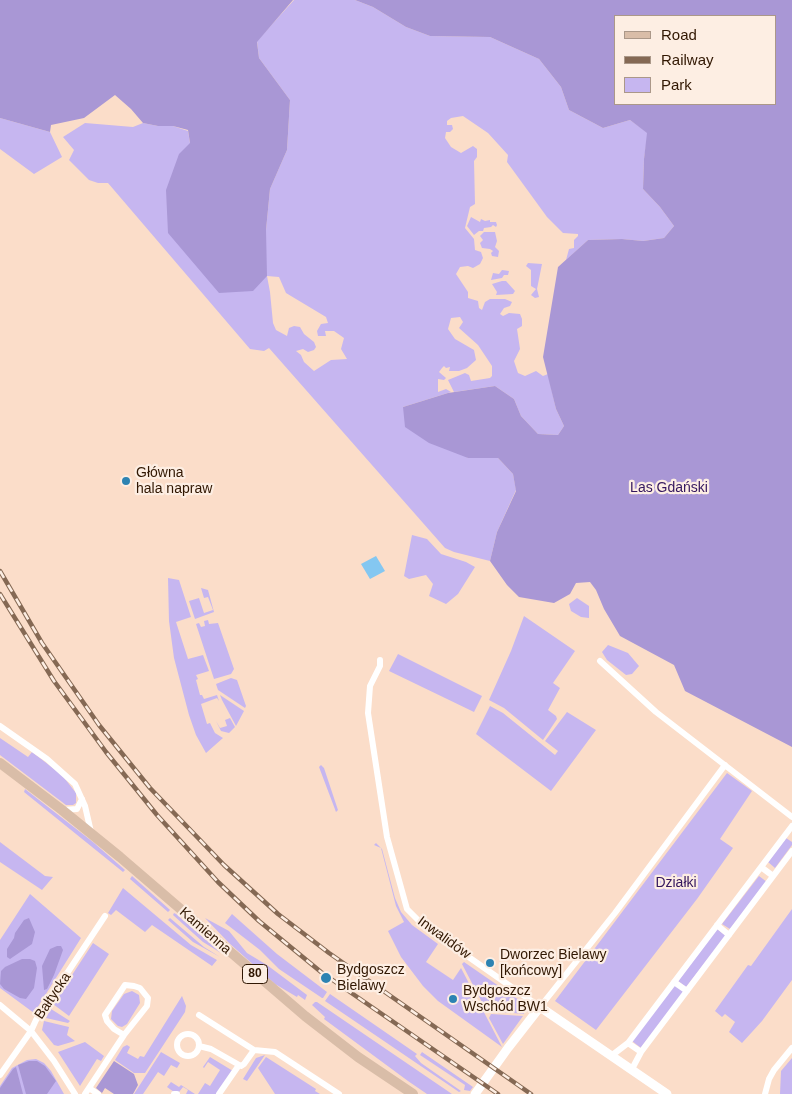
<!DOCTYPE html>
<html>
<head>
<meta charset="utf-8">
<style>
	body { margin:0 }
	#map { position:relative; width:792px; height:1094px; overflow:hidden; background:#fbddc9; font-family:Arial,sans-serif }
	canvas { display:block }
	.legend { position:absolute; left:614px; top:15px; width:162px; height:90px; box-sizing:border-box; background:#fdeee3; border:1px solid #ab9889; margin:0; padding:6px 9px; list-style:none; font-size:15px; color:#311702 }
	.legend li { display:flex; align-items:center; gap:10px; height:25px }
	.legend b { width:25px; border:1px solid #ab9889 }
</style>
</head>
<body>
<div id="map">
<canvas width="792" height="1094"></canvas>
<ul class="legend">
<li><b style="height:6px;background:#d9bda8"></b>Road</li>
<li><b style="height:6px;background:#856954"></b>Railway</li>
<li><b style="height:14px;background:#c6b6f0"></b>Park</li>
</ul>
</div>
<script>
const context = document.querySelector('canvas').getContext('2d');
context.lineJoin = 'round';
function fill(path, color) { context.fillStyle = color; context.fill(path, 'evenodd'); }
const poly = rows => new Path2D(rows.map(r => 'M' + r).join(''));
function stroke(path, color, width, dash) { context.strokeStyle = color; context.lineWidth = width; context.lineCap = dash ? 'butt' : 'round'; context.setLineDash(dash || []); context.stroke(path); }
function label(font, color, halo, rows, align = 'center') {
  context.font = font + ' Arial,sans-serif'; context.lineWidth = 4.5; context.setLineDash([]); context.textBaseline = 'middle'; context.strokeStyle = halo; context.fillStyle = color; for (const [text, x, y, turn = 0] of rows) {
    context.save(); context.translate(x, y); context.rotate((+turn || 0) * Math.PI / 180); context.textAlign = isNaN(turn) ? turn : align; if (halo) context.strokeText(text, 0, 0); context.fillText(text, 0, 0); context.restore();
  }
}
fill(poly([
	[294,0,355,0,373,7,406,27,430,36,490,37,539,59,561,87,569,110,603,128,630,120,648,133,644,159,643,189,660,207,674,226,664,238,643,241,622,239,588,240,566,260,569,249,574,248,574,240,578,236,578,234,563,233,547,217,507,162,508,155,488,133,463,116,451,118,447,121,447,125,452,125,453,129,450,132,446,132,445,138,451,147,461,153,473,146,477,149,477,157,474,161,475,204,470,207,465,228,474,239,475,250,481,252,483,258,480,264,473,268,468,266,460,267,456,274,468,292,468,298,478,301,479,308,482,310,485,302,490,299,505,299,512,302,510,306,504,308,500,314,503,316,509,313,520,314,522,319,522,326,517,329,520,349,514,361,518,373,525,376,536,371,543,376,548,374,556,409,564,426,558,435,538,434,521,416,514,399,495,386,454,392,448,380,465,373,469,375,471,381,490,378,492,376,492,366,478,345,459,328,463,322,460,317,451,318,448,329,455,339,474,350,476,360,467,368,459,371,449,371,450,367,446,368,444,366,442,368,439,372,446,378,444,380,438,379,438,392,446,389,451,392,403,407,468,458,498,458,513,474,516,490,497,532,490,561,454,552,445,548,269,348,264,351,250,349,108,183,98,183,89,180,69,160,74,150,63,137,85,123,133,127,143,123,158,126,173,126,188,131,190,143,266,230,270,189,287,150,290,100,259,58,257,41],
	[267,276,279,277,286,293,326,317,328,323,321,324,317,331,318,336,326,336,325,331,334,331,344,338,341,349,347,359,331,360,314,371,304,362,301,355,296,351,303,349,308,352,314,350,316,347,314,342,304,334,300,327,294,326,289,328,287,336,276,330,273,323,270,292],
	[0,118,50,132,62,157,34,174,0,149],
	[471,217,480,222,481,219,485,221,490,220,490,222,496,222,497,225,496,227,493,225,491,227,484,228,483,231,479,231,474,235,467,226],
	[484,232,495,232,497,241,495,247,499,251,498,257,492,256,491,253,493,251,490,249,482,248,480,243,483,240,480,236],
	[528,263,542,264,537,289,539,297,535,298,531,295,536,289,531,286,531,270,526,266],
	[502,270,509,271,508,275,504,275,502,278,491,280,493,273,499,274],
	[502,281,506,281,515,291,513,294,496,295,497,292,492,284],
	[412,535,427,539,441,554,466,562,475,567,458,594,446,604,429,596,433,584,426,575,409,579,404,576],
	[168,578,179,580,191,617,176,622,188,659,203,655,209,671,196,675,198,679,196,680,200,695,202,695,204,699,217,695,219,701,217,698,201,704,207,724,210,723,215,733,223,738,206,753,196,735,189,715,174,658,169,621],
	[201,588,208,590,214,612,195,619,189,601,199,598,204,613,213,610,208,597,204,598],
	[577,598,589,606,589,618,581,617,571,611,569,604],
	[524,616,575,651,553,683,560,688,548,710,556,716,557,719,543,740,504,708,489,700,511,651],
	[208,620,209,624,218,623,234,669,231,674,214,679,196,624,199,623,201,627,205,626,204,621],
	[608,645,628,653,639,666,632,674,626,675,607,660,602,652],
	[398,654,482,696,474,712,389,671],
	[231,678,237,680,246,706,245,708,218,690,216,684],
	[220,695,244,711,236,726,222,700],
	[490,706,503,713,555,755,558,751,545,741,567,712,596,730,551,791,476,734],
	[230,718,235,727,229,733,221,731,216,721,220,728,227,726,225,720],
	[0,738,28,757,32,752,62,775,76,793,76,803,73,805,66,805,0,755],
	[321,765,324,768,338,810,336,812,319,767],
	[727,773,752,791,720,839,733,848,697,899,596,1030,555,1001],
	[25,789,93,842,125,870,123,872,24,792],
	[786,838,792,842,792,845,775,868,768,862],
	[0,842,45,876,53,877,42,890,0,862],
	[376,843,382,849,395,898,401,912,412,925,438,944,426,962,453,980,461,968,502,1047,438,1001,423,986,401,957,388,931,404,922,396,906,381,848,374,845],
	[132,876,169,909,170,910,168,912,130,879],
	[759,876,767,882,730,929,722,924],
	[123,888,191,945,217,960,212,966,152,925,145,932,116,910,111,915,108,913],
	[30,894,81,938,34,1013,0,988,0,940],
	[792,909,792,980,762,1021,742,1043,729,1032,735,1022,725,1014,722,1017,715,1011,748,965,751,966],
	[174,913,176,914,221,953,203,942,173,915],
	[232,914,277,954,327,992,323,998,322,998,279,969,260,950,225,923],
	[170,918,204,947,220,957,193,942,168,920],
	[205,918,229,931,247,953,267,965,307,995,305,1000,298,995,297,997,275,984,229,943],
	[717,929,726,936,686,987,678,981],
	[93,943,109,954,69,1016,53,1004],
	[464,962,519,1000,524,1005,524,1014,490,1011,485,1008,462,964],
	[675,985,684,991,641,1048,632,1041],
	[132,991,139,995,140,1003,127,1024,122,1027,118,1026,111,1019,112,1011,124,994],
	[330,994,417,1054,415,1056,421,1063,461,1091,459,1092,325,1001],
	[182,996,186,1006,185,1012,145,1073,134,1073,115,1060,123,1047,127,1045,130,1047,127,1053,138,1059,140,1056,144,1057],
	[315,1002,317,1002,452,1094,427,1094,408,1081,324,1019,325,1017,312,1005],
	[51,1009,70,1021,68,1023,46,1018],
	[491,1014,523,1016,503,1044,489,1018],
	[44,1021,69,1027,67,1035,75,1041,58,1046,54,1045,42,1030],
	[85,1042,104,1056,101,1061,97,1059,80,1086,58,1052],
	[161,1052,180,1063,177,1068,171,1065,164,1076,158,1072,143,1094,134,1094],
	[422,1052,473,1087,470,1091,464,1090,465,1085,420,1055],
	[265,1055,247,1081,243,1079,256,1058],
	[210,1057,233,1071,216,1094,198,1094,205,1083,210,1086,220,1070,208,1062,204,1068,203,1067],
	[266,1057,316,1089,315,1091,320,1094,275,1094,258,1068],
	[792,1058,792,1094,780,1094,781,1071],
	[36,1059,44,1063,51,1071,64,1094,0,1094,0,1086,12,1068,27,1060],
	[171,1082,179,1087,181,1085,195,1094,186,1094,188,1090,183,1087,179,1092,174,1092,167,1087]
]), '#c6b6f0');
fill(poly([
	[0,0,293,0,257,42,259,58,290,100,287,150,270,189,266,230,267,276,253,291,219,293,168,233,166,190,179,154,190,143,188,130,173,126,158,126,143,123,131,109,115,95,84,118,51,125,50,132,0,118],
	[355,0,792,0,792,747,685,691,674,665,620,636,604,609,596,590,590,582,576,583,570,594,554,603,519,597,507,585,490,561,497,532,516,491,513,474,498,458,468,458,429,443,405,427,403,407,448,393,495,386,514,399,521,416,538,434,558,435,564,426,556,409,543,357,558,267,588,240,622,239,643,241,664,238,674,226,660,207,643,189,644,159,647,133,630,120,603,128,569,110,561,87,539,59,490,37,430,36,406,27,373,7],
	[616,16,776,16,776,104,616,104],
	[29,918,35,932,32,944,10,959,7,957,7,949,14,938,15,933,24,920],
	[57,946,61,946,63,950,54,975,47,989,44,990,42,966,50,949],
	[22,959,30,959,35,961,37,968,34,988,26,999,20,998,4,989,0,984,1,971,5,967],
	[29,1061,37,1061,45,1066,56,1081,47,1094,26,1094,18,1065],
	[114,1061,134,1074,138,1085,133,1094,114,1094,105,1088,102,1093,96,1088],
	[16,1067,23,1094,0,1094,0,1088,13,1069]
]), '#a997d5');
fill(poly([
	[376,556,385,571,370,579,361,564]
]), '#84c7f1');
stroke(poly([
	[380,660,380,666,370,686,368,713,387,837,407,909,423,925,540,1007,615,913,725,765],
	[600,661,656,712,792,817],
	[0,726,47,759,75,784,85,806,91,832],
	[63,810,77,809,82,799],
	[761,867,773,876],
	[717,925,729,935],
	[674,982,687,991],
	[0,1005,31,1031,54,1061,75,1094],
	[199,1015,254,1050],
	'177 1045a11 11 0 1 1 22 0a11 11 0 1 1-22 0Z',
	[628,1043,641,1052],
	[199,1046,211,1049,241,1066,244,1064,254,1050,275,1052,339,1094],
	[611,1056,628,1043,792,826],
	[632,1069,641,1052,792,851],
	[0,1075,31,1031,36,1020,105,916],
	[89,1088,98,1094],
	[85,1094,124,1035,147,1006,148,998,140,988,134,986,125,985,105,1015,107,1021,114,1029,124,1035],
	[174,1094,177,1094],
	[219,1094,239,1065],
	[765,1094,769,1079,774,1070,792,1048]
]), '#fff', 6);
stroke(poly([
	[475,1094,508,1048,540,1007,667,1094]
]), '#fff', 9);
stroke(poly([
	[0,763,62,810,120,857,305,1016,358,1057,413,1094]
]), '#d9bda8', 10);
const rail = poly([
	[0,571,42,643,99,725,150,788,224,865,278,914,329,953,531,1094],
	[0,594,54,681,106,752,157,815,218,882,259,921,321,972,498,1094]
]);
stroke(rail, '#856954', 4.5);
stroke(rail, '#fdeee3', 2.5, [8]);
for (const [x, y, r, color] of [
	[126,481,5,"#2d83b2"],
	[490,963,5,"#2d83b2"],
	[326,978,6,"#2d83b2"],
	[453,999,5,"#2d83b2"]
]) { const dot = new Path2D(); dot.arc(x, y, r, 0, 2 * Math.PI); context.fillStyle = color; context.fill(dot); stroke(dot, '#fdeee3', 2); }
for (const [x, y, w] of [
	[255,974,25]
]) { const box = new Path2D(); box.roundRect(x - w / 2, y - 9.5, w, 19, 4); context.fillStyle = '#fdeee3'; context.fill(box); stroke(box, '#311702', 1); }
label('bold 12px', '#311702', null, [
	["80",255,974]
]);
label('14px', '#311702', '#fdeee3', [
	["Główna",136,473],
	["hala napraw",136,489],
	["Dworzec Bielawy",500,955],
	["[końcowy]",500,971],
	["Bydgoszcz",337,970],
	["Bielawy",337,986],
	["Bydgoszcz",463,991],
	["Wschód BW1",463,1007]
], 'left');
label('14px', '#34165e', '#fdeee3', [
	["Las Gdański",669,488],
	["Działki",676,883]
]);
label('14px', '#311702', '#fdeee3', [
	["Kamienna",205,931,41],
	["Inwalidów",444,938,36],
	["Bałtycka",53,996,-56]
]);
</script>
</body>
</html>
